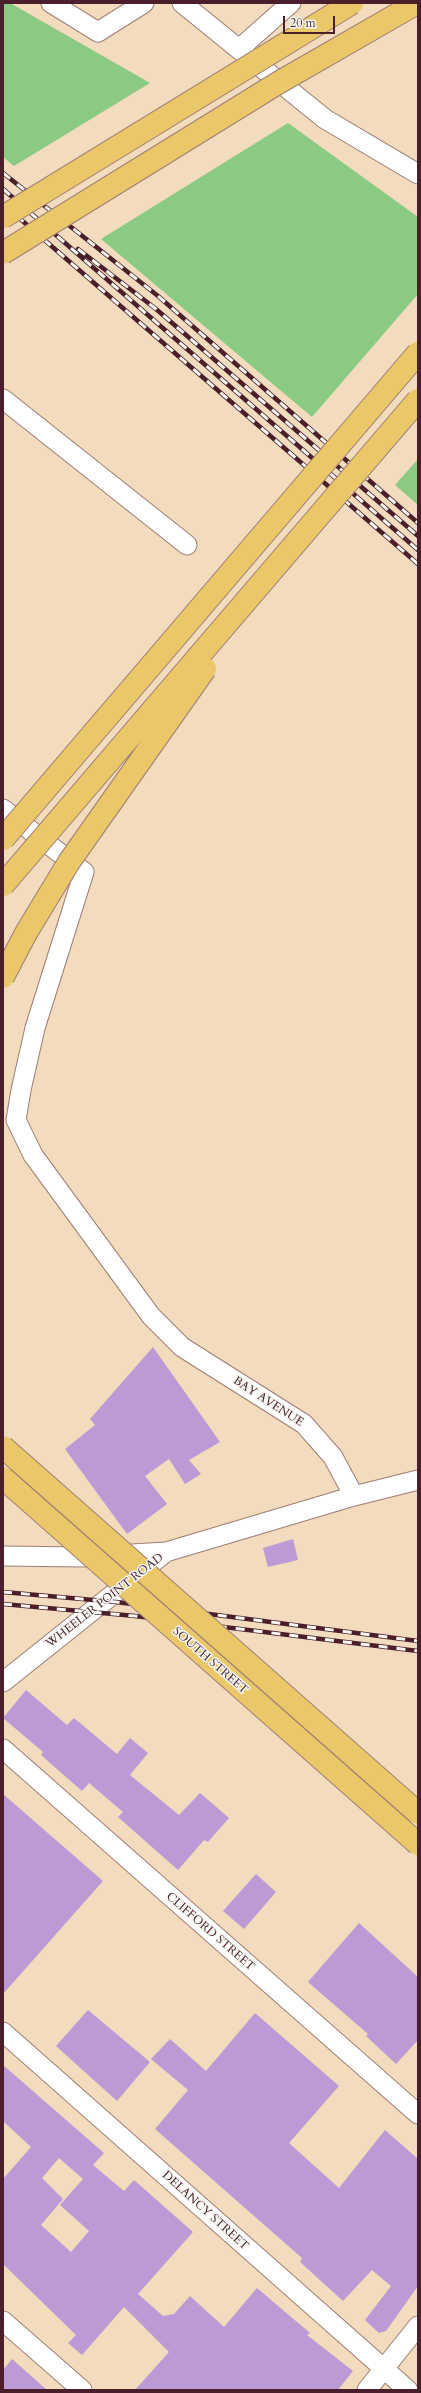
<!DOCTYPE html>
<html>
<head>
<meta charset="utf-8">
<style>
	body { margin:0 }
	#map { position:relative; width:421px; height:2393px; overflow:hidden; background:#f3dbbd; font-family:Cardo,serif }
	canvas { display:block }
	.frame { position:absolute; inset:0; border:4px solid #4a1f2b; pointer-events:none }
	.scale { position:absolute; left:283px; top:16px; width:52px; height:18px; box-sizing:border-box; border:2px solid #4a1f2b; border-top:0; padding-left:5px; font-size:12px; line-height:14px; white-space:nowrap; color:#4a1f2b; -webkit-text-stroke:3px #f6f6f2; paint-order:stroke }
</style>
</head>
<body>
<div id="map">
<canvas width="421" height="2393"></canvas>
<div class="frame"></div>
<div class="scale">20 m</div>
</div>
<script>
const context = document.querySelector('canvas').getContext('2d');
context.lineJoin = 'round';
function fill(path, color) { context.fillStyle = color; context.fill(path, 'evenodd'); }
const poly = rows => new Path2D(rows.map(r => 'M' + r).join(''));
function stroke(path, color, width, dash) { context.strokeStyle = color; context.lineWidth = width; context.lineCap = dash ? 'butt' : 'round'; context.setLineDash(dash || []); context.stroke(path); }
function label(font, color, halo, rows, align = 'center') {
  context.font = font + ' Cardo,serif'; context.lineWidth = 3; context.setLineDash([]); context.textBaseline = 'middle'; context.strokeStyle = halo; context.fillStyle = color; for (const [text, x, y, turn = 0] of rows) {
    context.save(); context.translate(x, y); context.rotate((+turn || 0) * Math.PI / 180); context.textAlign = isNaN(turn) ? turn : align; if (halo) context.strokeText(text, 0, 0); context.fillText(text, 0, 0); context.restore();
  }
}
fill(poly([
	[3,3,10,3,150,83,14,166,3,157],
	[288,123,418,217,418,294,312,417,101,239],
	[418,459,418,505,395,485]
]), '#8aca82');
fill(poly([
	[153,1347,220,1442,189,1460,201,1474,185,1484,169,1459,145,1476,167,1504,127,1534,65,1449,95,1425,90,1419],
	[293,1539,298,1560,268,1567,263,1548],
	[26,1690,67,1725,74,1718,117,1754,130,1738,148,1753,130,1775,179,1815,200,1793,229,1818,208,1842,204,1840,178,1870,118,1817,123,1812,89,1783,82,1791,41,1755,43,1752,3,1718],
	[3,1794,103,1881,3,1994],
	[256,1874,276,1892,244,1929,223,1911],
	[359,1923,418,1977,418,2040,396,2064,366,2036,368,2034,308,1982],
	[88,2010,150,2062,117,2101,56,2046],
	[255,2013,339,2086,289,2143,339,2188,385,2130,418,2159,418,2286,386,2331,379,2333,365,2320,391,2286,372,2270,343,2301,300,2262,302,2258,155,2129,188,2090,151,2059,170,2039,206,2071],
	[3,2065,104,2153,93,2165,124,2191,134,2180,193,2232,138,2294,163,2316,174,2314,190,2296,224,2327,257,2288,310,2333,307,2335,353,2371,338,2390,135,2390,169,2352,124,2307,82,2355,68,2343,76,2335,3,2264,3,2179,31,2147,3,2121],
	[59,2158,83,2179,60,2205,89,2231,71,2252,41,2225,63,2199,42,2178],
	[12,2359,47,2390,3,2390,3,2370]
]), '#bb9ad5');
const minor = poly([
	[51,3,98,32,144,3],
	[182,3,325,119,418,174],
	[239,49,291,3],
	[3,399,187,545],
	[3,809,84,872,35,1028,21,1090,16,1120,33,1155,151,1316,182,1347,304,1424,333,1457,354,1496],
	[3,1556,82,1557,166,1552],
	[3,1682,166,1552,354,1496,418,1480],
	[3,1749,418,2114],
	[3,2032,408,2390],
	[3,2321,82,2390],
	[367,2390,418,2326]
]);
stroke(minor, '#9e7d74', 21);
stroke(minor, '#fff', 19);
const rail = poly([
	[3,173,158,296,418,523],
	[3,189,418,550],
	[3,204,418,564],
	[78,249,156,309,418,536],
	[3,1592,116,1602,418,1641],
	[3,1604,135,1616,418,1651]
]);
stroke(rail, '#4a1f2b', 4.5);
stroke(rail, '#f6f6f2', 3, [9]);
const majorBridge = poly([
	[3,1447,418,1813],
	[3,1478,418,1844]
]);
const highwayBridge = poly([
	[3,217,352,3],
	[3,253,278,83,417,3],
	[3,839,418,353],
	[3,885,418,400],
	[3,977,26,933,69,862,205,669]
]);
stroke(majorBridge, '#9e7d74', 24, []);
stroke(highwayBridge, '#9e7d74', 24, []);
stroke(majorBridge, '#eac769', 22);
stroke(highwayBridge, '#eac769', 22);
label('12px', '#4a1f2b', '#f6f6f2', [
	["BAY AVENUE",268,1402,33],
	["WHEELER POINT ROAD",105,1601,-38],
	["SOUTH STREET",210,1661,41],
	["CLIFFORD STREET",210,1932,41],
	["DELANCY STREET",205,2211,42]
]);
</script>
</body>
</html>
